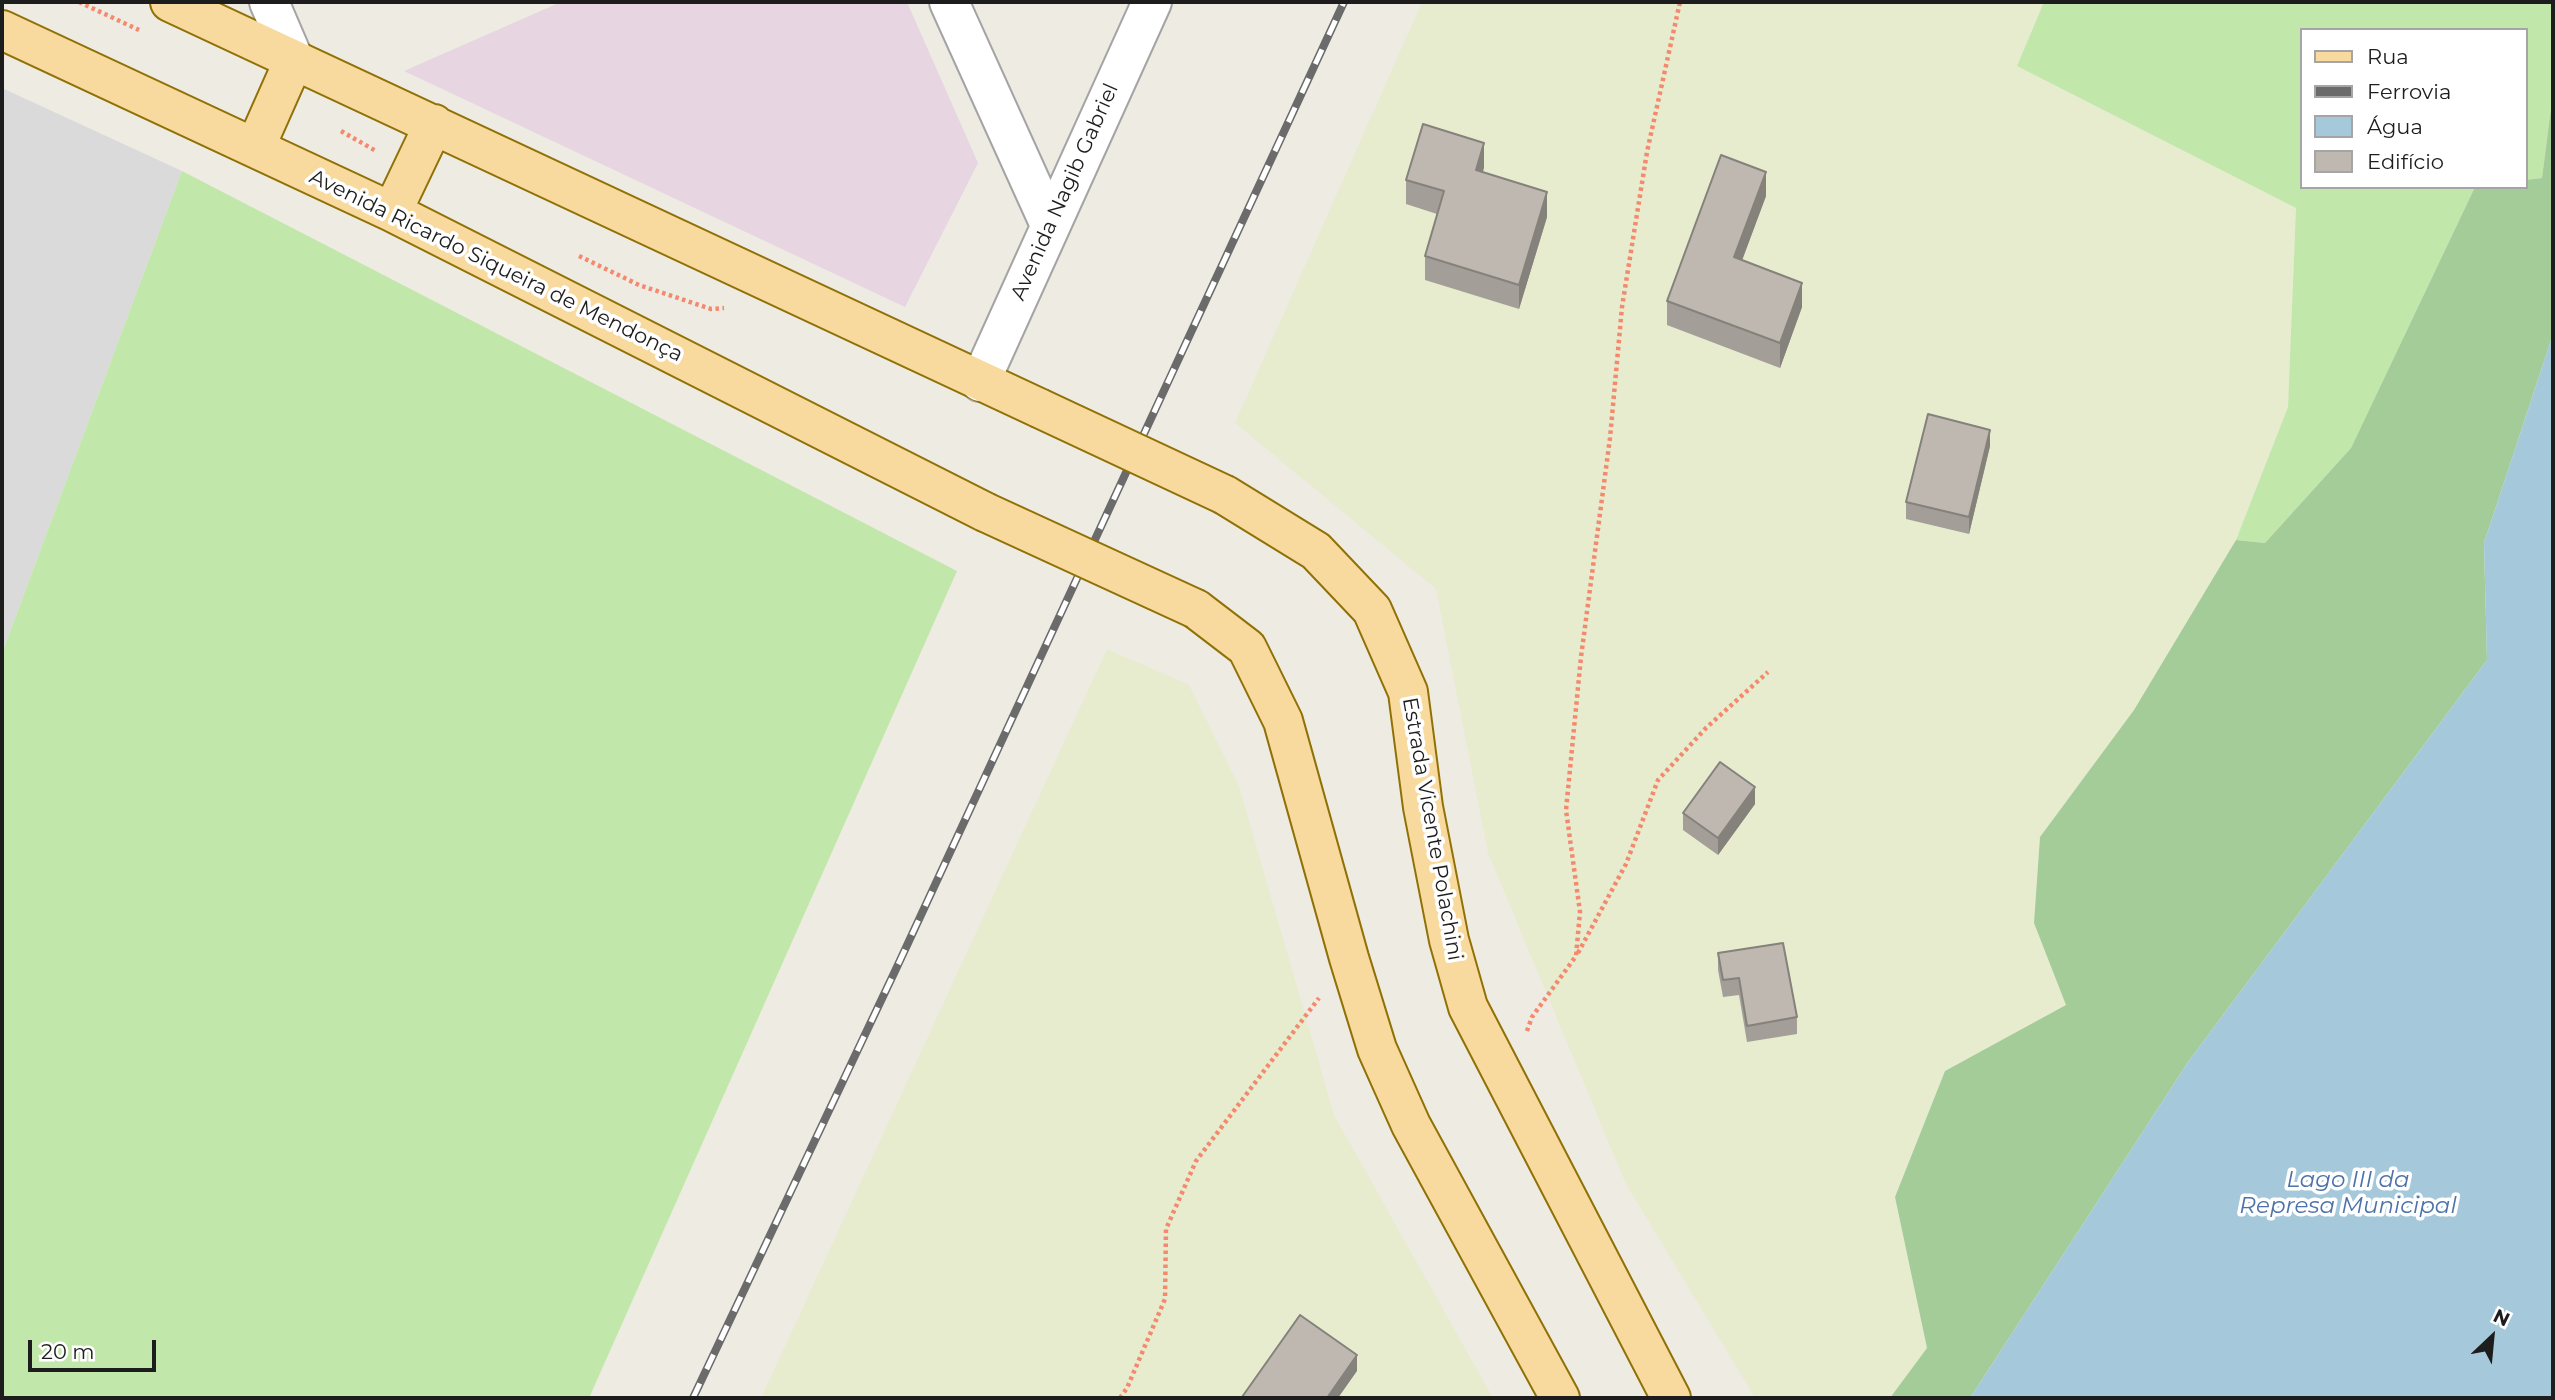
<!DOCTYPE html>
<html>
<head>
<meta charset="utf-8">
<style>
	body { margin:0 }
	#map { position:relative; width:2555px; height:1400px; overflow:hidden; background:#eeebe3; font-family:Montserrat,sans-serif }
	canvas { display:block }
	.frame { position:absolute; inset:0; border:4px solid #1d1d1d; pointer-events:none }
	.legend { position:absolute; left:2300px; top:28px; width:228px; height:161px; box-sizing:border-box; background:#fff; border:2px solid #a5a5a5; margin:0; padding:9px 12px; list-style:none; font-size:21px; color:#1d1d1d }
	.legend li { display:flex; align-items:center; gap:14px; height:35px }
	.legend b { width:35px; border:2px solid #a5a5a5 }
	.north { position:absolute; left:2457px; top:1302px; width:70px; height:70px; -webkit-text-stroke:5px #fff; paint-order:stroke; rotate:26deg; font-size:19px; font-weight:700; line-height:28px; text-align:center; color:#1d1d1d }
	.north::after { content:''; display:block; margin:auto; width:24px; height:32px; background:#1d1d1d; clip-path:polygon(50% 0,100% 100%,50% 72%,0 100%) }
	.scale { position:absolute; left:28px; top:1340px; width:128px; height:32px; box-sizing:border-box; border:4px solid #1d1d1d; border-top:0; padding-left:9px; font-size:21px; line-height:24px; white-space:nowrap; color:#1d1d1d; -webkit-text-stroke:5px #fff; paint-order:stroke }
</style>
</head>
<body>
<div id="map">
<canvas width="2555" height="1400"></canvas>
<div class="frame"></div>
<ul class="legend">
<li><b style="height:9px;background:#f8da9e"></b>Rua</li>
<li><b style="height:9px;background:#6b6b6b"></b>Ferrovia</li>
<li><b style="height:19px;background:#a5c9da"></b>Água</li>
<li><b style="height:19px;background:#beb8b0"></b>Edifício</li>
</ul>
<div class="north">N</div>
<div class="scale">20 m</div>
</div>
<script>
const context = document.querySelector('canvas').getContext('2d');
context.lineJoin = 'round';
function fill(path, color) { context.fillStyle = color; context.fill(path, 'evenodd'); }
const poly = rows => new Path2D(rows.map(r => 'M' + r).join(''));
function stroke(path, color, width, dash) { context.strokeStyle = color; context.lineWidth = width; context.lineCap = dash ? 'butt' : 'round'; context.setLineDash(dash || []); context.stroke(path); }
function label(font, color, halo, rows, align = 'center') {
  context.font = font + ' Montserrat,sans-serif'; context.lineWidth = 7; context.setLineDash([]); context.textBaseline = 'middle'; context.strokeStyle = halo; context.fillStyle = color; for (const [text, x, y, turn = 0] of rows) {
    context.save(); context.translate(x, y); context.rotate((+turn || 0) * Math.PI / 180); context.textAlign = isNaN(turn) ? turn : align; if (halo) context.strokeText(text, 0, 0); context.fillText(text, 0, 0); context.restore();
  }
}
fill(poly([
	[2,88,182,171,2,653,2,87]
]), '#dbdada');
fill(poly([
	[561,2,907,2,978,163,905,307,404,71]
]), '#e7d5e2');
fill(poly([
	[1422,2,2044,2,2017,66,2296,208,2288,407,2236,540,2134,710,2040,837,2034,923,2067,1005,1945,1071,1895,1197,1927,1348,1890,1398,1755,1398,1626,1184,1488,853,1436,589,1235,423],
	[1107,649,1189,685,1239,786,1334,1115,1493,1398,761,1398]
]), '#e7eccf');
fill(poly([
	[2044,2,2553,2,2553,93,2542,178,2525,180,2525,30,2301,30,2301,187,2475,187,2351,448,2265,543,2236,540,2288,407,2296,208,2017,66],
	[182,171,957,571,589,1398,2,1398,2,653]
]), '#c2e7ab');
fill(poly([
	[2553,93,2553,334,2484,543,2487,660,2188,1062,1970,1398,1890,1398,1927,1348,1895,1197,1945,1071,2066,1005,2034,923,2040,837,2134,710,2236,540,2265,543,2351,448,2475,187,2525,187,2525,180,2542,178]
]), '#a3cc99');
fill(poly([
	[2553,334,2553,1398,1970,1398,2188,1062,2487,660,2484,543]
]), '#a5c9da');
const minor = poly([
	[269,2,294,60]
]);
const tertiary = poly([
	[949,2,1050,225],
	[980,382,1152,2]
]);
const primary = poly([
	[170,2,1039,408],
	[2,30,392,212,985,512],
	[255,148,294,60],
	[392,212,434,124],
	[1225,495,1316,551,1372,610,1408,692,1423,807,1449,940,1468,1007,1671,1398],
	[1196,609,1247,648,1283,721,1349,958,1377,1049,1411,1125,1560,1398]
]);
stroke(minor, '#a4a4a4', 42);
stroke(tertiary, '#a4a4a4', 42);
stroke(primary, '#907106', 42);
stroke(poly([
	[79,2,139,30],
	[341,131,376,151],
	[579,256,639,285,711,309,724,308],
	[1578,953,1626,864,1658,780,1706,728,1768,672],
	[1527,1031,1532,1017,1576,956,1580,912,1566,810,1581,657,1610,438,1622,307,1647,152,1680,2],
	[1120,1398,1127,1388,1165,1299,1166,1229,1196,1161,1319,998]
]), '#f4896e', 4.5, [3.5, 3.5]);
stroke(minor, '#fff', 38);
stroke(tertiary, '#fff', 38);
stroke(primary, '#f8da9e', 38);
const rail = poly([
	[693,1398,896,969,1344,2]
]);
stroke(rail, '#6b6b6b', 8);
stroke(rail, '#fff', 5, [16]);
const primaryBridge = poly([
	[1039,408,1225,495],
	[985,512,1196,609]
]);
stroke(primaryBridge, '#907106', 42, []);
stroke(primaryBridge, '#f8da9e', 38);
fill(poly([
	[1484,167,1483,173,1547,217,1519,309,1425,280,1425,256,1437,214,1406,204,1406,180],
	[1766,196,1742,260,1802,307,1780,368,1667,325,1667,301],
	[1990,446,1969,534,1906,519,1906,502],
	[1755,804,1718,855,1683,830,1683,813],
	[1718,953,1797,1017,1797,1034,1747,1042,1739,995,1723,997,1718,970]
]), '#a39e97');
fill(poly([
	[1484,143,1484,167,1476,195,1476,170],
	[1766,172,1766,196,1734,282,1734,257],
	[1547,192,1547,217,1519,309,1519,285],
	[1802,283,1802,307,1780,368,1780,343],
	[1990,430,1990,446,1969,534,1969,517],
	[1755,787,1755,804,1718,855,1718,838],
	[1357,1355,1357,1371,1338,1398,1327,1398]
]), '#85817b');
const building = poly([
	[1423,124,1484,143,1476,170,1547,192,1519,285,1425,256,1444,191,1406,180,1423,124],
	[1721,155,1766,172,1734,257,1802,283,1780,343,1667,301,1721,155],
	[1928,414,1990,430,1969,517,1906,502,1928,414],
	[1720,762,1755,787,1718,838,1683,813,1720,762],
	[1783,943,1797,1017,1747,1026,1739,978,1723,980,1718,953,1783,943],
	[1300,1315,1357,1355,1327,1398,1244,1398,1242,1397,1300,1315]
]);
fill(building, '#beb8b0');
stroke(building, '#85817b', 2);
label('21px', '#1d1d1d', '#fff', [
	["Avenida Nagib Gabriel",1065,192,-66],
	["Avenida Ricardo Siqueira de Mendonça",496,266,26],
	["Estrada Vicente Polachini",1432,829,80]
]);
label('italic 23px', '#4d72a9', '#fff', [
	["Lago III da",2348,1180],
	["Represa Municipal",2348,1206]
]);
</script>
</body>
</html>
